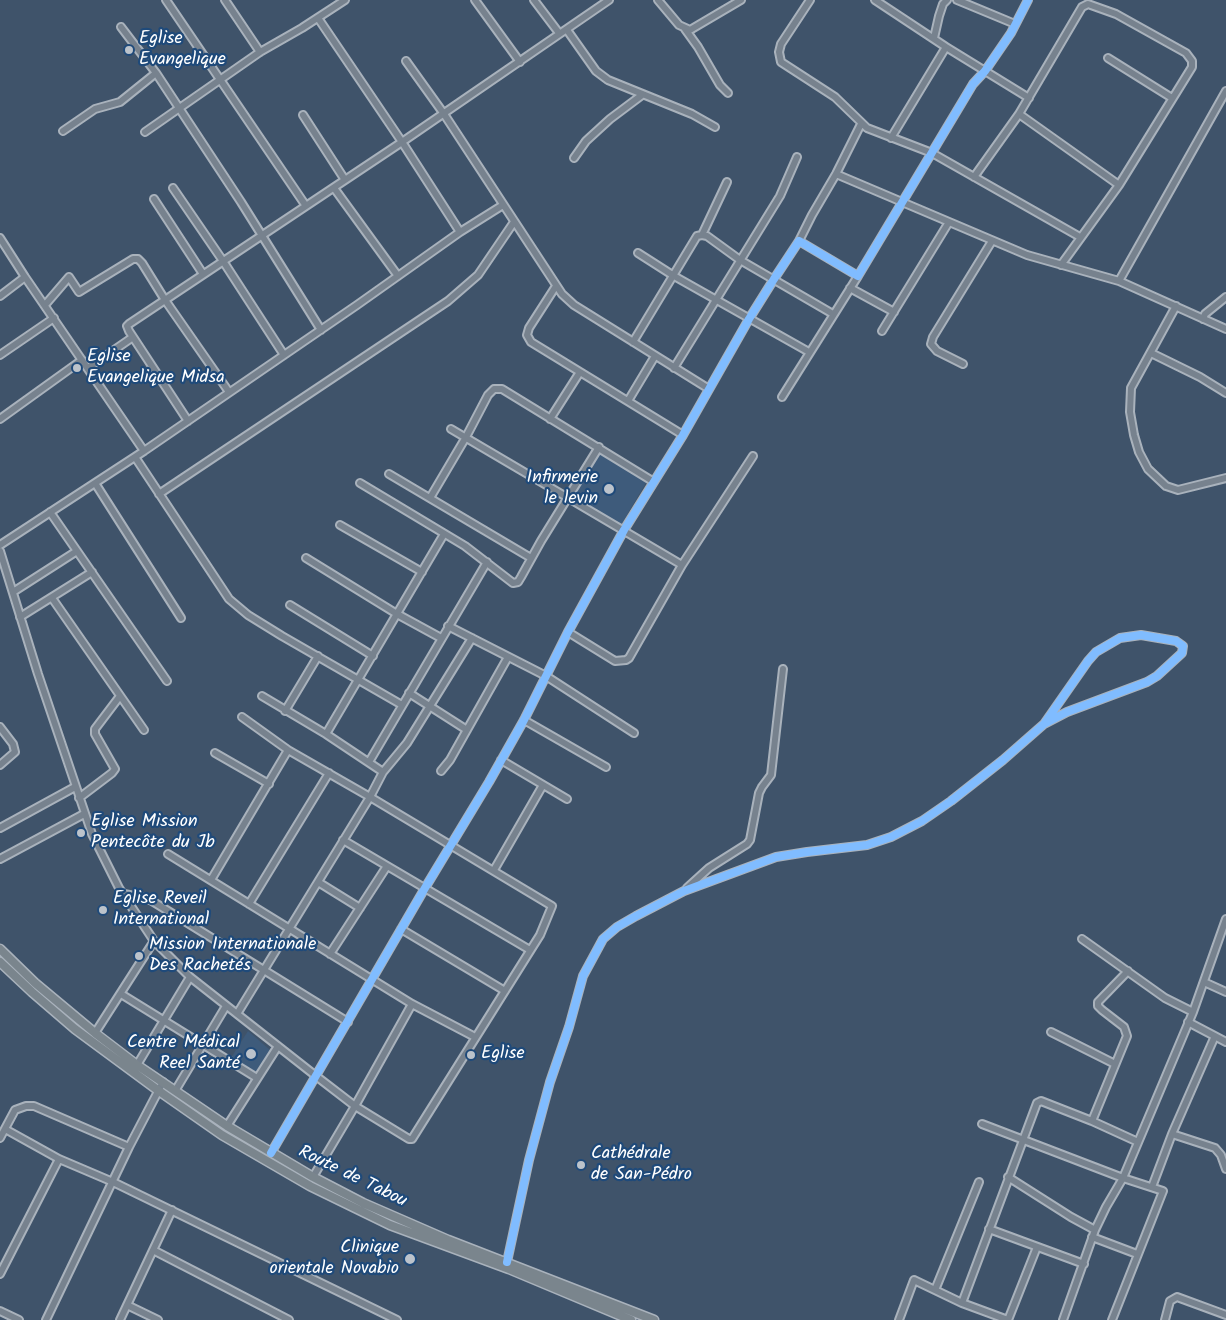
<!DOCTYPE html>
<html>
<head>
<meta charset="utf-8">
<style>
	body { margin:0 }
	canvas { display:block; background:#3f536a }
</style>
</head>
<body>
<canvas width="1226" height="1320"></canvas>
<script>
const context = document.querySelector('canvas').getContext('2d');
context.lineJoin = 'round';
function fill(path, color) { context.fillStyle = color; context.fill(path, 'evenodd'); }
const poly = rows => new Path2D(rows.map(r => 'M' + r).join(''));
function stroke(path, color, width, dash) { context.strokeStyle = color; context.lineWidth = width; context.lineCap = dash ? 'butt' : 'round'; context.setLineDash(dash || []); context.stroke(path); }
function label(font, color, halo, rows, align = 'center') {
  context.font = font + ' Kalam,sans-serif'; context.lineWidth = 4.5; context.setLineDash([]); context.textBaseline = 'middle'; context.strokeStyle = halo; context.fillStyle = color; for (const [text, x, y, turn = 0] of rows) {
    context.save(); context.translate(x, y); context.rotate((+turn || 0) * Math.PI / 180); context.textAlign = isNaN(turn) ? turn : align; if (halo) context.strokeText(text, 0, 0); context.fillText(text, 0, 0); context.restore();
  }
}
fill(poly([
	[599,452,647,481,621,525,572,497],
	[248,1031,270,1050,256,1072,231,1058]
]), '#3e5b7b');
const minor = poly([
	[166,0,306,206],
	[225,0,260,52],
	[475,0,520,62],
	[534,0,559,33],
	[658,0,679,25,690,30,741,0],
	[810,0,781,44,779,52,781,62,835,97,867,128,932,153,1080,237],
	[875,0,946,47,1029,98],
	[957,0,1015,24],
	[318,18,402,142,460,232],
	[121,27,156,73,241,202,321,330],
	[685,29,698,47,720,85,728,93],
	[567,30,596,71,608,80,692,114,715,127],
	[934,38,939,16,943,4,947,0],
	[1108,58,1172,98],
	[406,61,444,114,562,294,574,305,709,389],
	[1226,91,1119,281,1226,329],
	[1019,114,1119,185],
	[303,115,345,180],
	[63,131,95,109,120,102,156,73],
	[145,132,260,52,302,28,345,0],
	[891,138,946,47],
	[574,158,586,141,610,119,642,95],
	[836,174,1027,255,1119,281],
	[974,177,1019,114,1082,7,1088,4,1116,14,1186,53,1192,61,1192,67,1119,185,1061,265],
	[173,188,223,261,284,355],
	[334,188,398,276],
	[154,199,203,274],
	[702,235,727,182],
	[0,238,25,277,144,451],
	[799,241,812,215,836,174,861,124],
	[638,253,674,276,809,352],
	[556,286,529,328,527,335,531,342,683,435],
	[850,288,894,312],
	[0,296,25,277],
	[45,305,69,277,79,292,133,259,138,259,142,263,165,300,229,392],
	[1176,306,1131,388,1130,412,1134,435,1139,452,1148,469,1166,486,1178,490,1226,478],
	[1203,319,1205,314,1226,297],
	[882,331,949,222],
	[633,342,697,236,702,235,707,236,740,260,833,314],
	[1151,353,1200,377,1226,393],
	[0,355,54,318],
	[963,364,937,351,931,344,933,337,992,241],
	[88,368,133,337],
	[674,368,780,196,797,157],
	[782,397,858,276],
	[628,401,655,356],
	[0,419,82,360],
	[550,419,580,372],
	[188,421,129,331,127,326,129,324,402,142,609,0],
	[451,429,682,565,753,456],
	[135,457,229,599,248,615,282,636,402,705],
	[389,474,531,558],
	[95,483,181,618],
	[360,483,465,546,513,583,518,582,521,577,541,541,599,447],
	[159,494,448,301,478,275,514,222],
	[430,498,466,437,488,395,494,389,502,389,654,482],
	[50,512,167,681],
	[340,525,422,572],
	[0,545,144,451,357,305,460,232,503,205],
	[0,551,38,674,92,834,119,888,154,941,190,977,316,1076,355,1106,409,1139,412,1139,540,935,552,906,370,797,288,750,242,717],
	[306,558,397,614,441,638],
	[13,592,77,551],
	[52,598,144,730],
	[290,605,373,656],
	[20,617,92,572],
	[448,626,546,676,634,733],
	[568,632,615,661,626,660,629,658,682,565],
	[409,693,467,730],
	[262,696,326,734,383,772],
	[285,711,318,656],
	[524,720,606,767],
	[0,727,13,744,15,752,0,765],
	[326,734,444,534],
	[215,753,269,784],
	[501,760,567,799],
	[369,762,487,562],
	[441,771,450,760,508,657],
	[79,798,112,773,115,769,95,734,95,729,120,696],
	[0,828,75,787],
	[343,840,530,950],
	[168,854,412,1004,475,1037],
	[0,859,84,814],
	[494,870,543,785],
	[211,880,288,750],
	[318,882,360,908],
	[687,888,709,868,747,844,750,840,759,793,762,787,771,775,783,669],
	[124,894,145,898,152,901,348,1022],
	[249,904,329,773],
	[401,929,505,991],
	[1082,939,1165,998,1193,1012],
	[330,954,387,866],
	[1204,982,1226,992],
	[121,994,257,1078],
	[237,1014,370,797,383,772,407,743,472,638],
	[1188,1022,1226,1042],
	[1051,1032,1115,1064],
	[95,1033,154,941],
	[137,1065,190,977],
	[175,1091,226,1006],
	[1092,1121,1127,1036,1124,1027,1102,1010,1098,1006,1098,1002,1128,971],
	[982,1124,1123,1178,1163,1191,1112,1320],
	[227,1126,278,1046],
	[5,1129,59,1159,113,1182,397,1320],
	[1172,1134,1215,1148,1221,1155,1226,1169],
	[0,1138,15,1110,26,1106,34,1106,129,1147],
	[271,1153,425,888,489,782,524,720,568,632,624,530,683,435,749,319,774,279,799,241,858,276,973,84,985,71,1011,33,1028,0],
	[313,1177,355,1106,412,1004],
	[1008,1177,1071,1217,1095,1230],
	[1152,1187,1172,1134,1215,1036],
	[989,1229,1084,1264],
	[1092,1237,1137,1254],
	[153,1250,289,1320],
	[507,1262,529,1160,550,1082,569,1027,583,976,603,939,617,927,636,916,684,891,776,857,807,852,867,845,891,837,922,821,951,801,1003,760,1044,724,1088,661,1096,652,1120,638,1141,635,1176,641,1183,646,1182,653,1157,676,1147,682,1067,712,1044,724],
	[0,1274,59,1159],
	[935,1290,979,1182],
	[962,1303,1037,1103,1041,1101,1092,1121,1138,1142],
	[127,1305,158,1320],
	[0,1311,19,1320],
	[46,1320,129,1147,163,1082],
	[120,1320,172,1210],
	[899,1320,914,1280,962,1303,1008,1320],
	[1008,1320,1037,1247],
	[1063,1320,1095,1230,1106,1207,1123,1178,1193,1012,1226,919],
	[1165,1320,1170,1301,1177,1297,1226,1315]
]);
const major = poly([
	[0,949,35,983,95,1033,137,1065,227,1126,313,1177,363,1203,448,1240,654,1320],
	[0,962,32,992,75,1029,159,1091,222,1135,310,1186,390,1225,509,1269,631,1320]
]);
stroke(minor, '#a9b2bc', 10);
stroke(major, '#a9b2bc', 11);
stroke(minor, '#77828e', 6);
stroke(major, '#7a858d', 8);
stroke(poly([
	[271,1153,425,888,489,782,524,720,568,632,624,530,683,435,749,319,774,279,799,241,858,276,973,84,985,71,1011,33,1028,0],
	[507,1262,529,1160,550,1082,569,1027,583,976,603,939,617,927,636,916,684,891,776,857,807,852,867,845,891,837,922,821,951,801,1003,760,1044,724,1088,661,1096,652,1120,638,1141,635,1176,641,1183,646,1182,653,1157,676,1147,682,1067,712,1044,724]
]), '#80bcff', 8);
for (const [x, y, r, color] of [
	[129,50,5,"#bcc3cb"],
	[77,368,5,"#bcc3cb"],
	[609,489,6,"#bcc3cb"],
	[81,833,5,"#bcc3cb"],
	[103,910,5,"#bcc3cb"],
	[139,956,5,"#bcc3cb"],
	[251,1054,6,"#bcc3cb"],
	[471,1055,5,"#bcc3cb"],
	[581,1165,5,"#bcc3cb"],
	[410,1259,6,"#bcc3cb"]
]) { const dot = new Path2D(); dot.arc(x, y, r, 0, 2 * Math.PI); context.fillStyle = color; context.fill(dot); stroke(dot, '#1f4a7a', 2); }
label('18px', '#fff', '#1f4a7a', [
	["Eglise",139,40],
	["Evangelique",139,61],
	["Eglise",87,358],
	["Evangelique Midsa",87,379],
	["Infirmerie",598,479,"right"],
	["le levin",598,500,"right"],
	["Eglise Mission",91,823],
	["Pentecôte du Jb",91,844],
	["Eglise Reveil",113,900],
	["International",113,921],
	["Mission Internationale",149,946],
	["Des Rachetés",149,967],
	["Centre Médical",240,1044,"right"],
	["Reel Santé",240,1065,"right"],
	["Eglise",481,1055],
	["Cathédrale",591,1155],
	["de San-Pédro",591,1176],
	["Clinique",399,1249,"right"],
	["orientale Novabio",399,1270,"right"]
], 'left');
label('18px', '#fff', '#1f4a7a', [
	["Route de Tabou",352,1178,26]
]);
</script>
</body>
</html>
